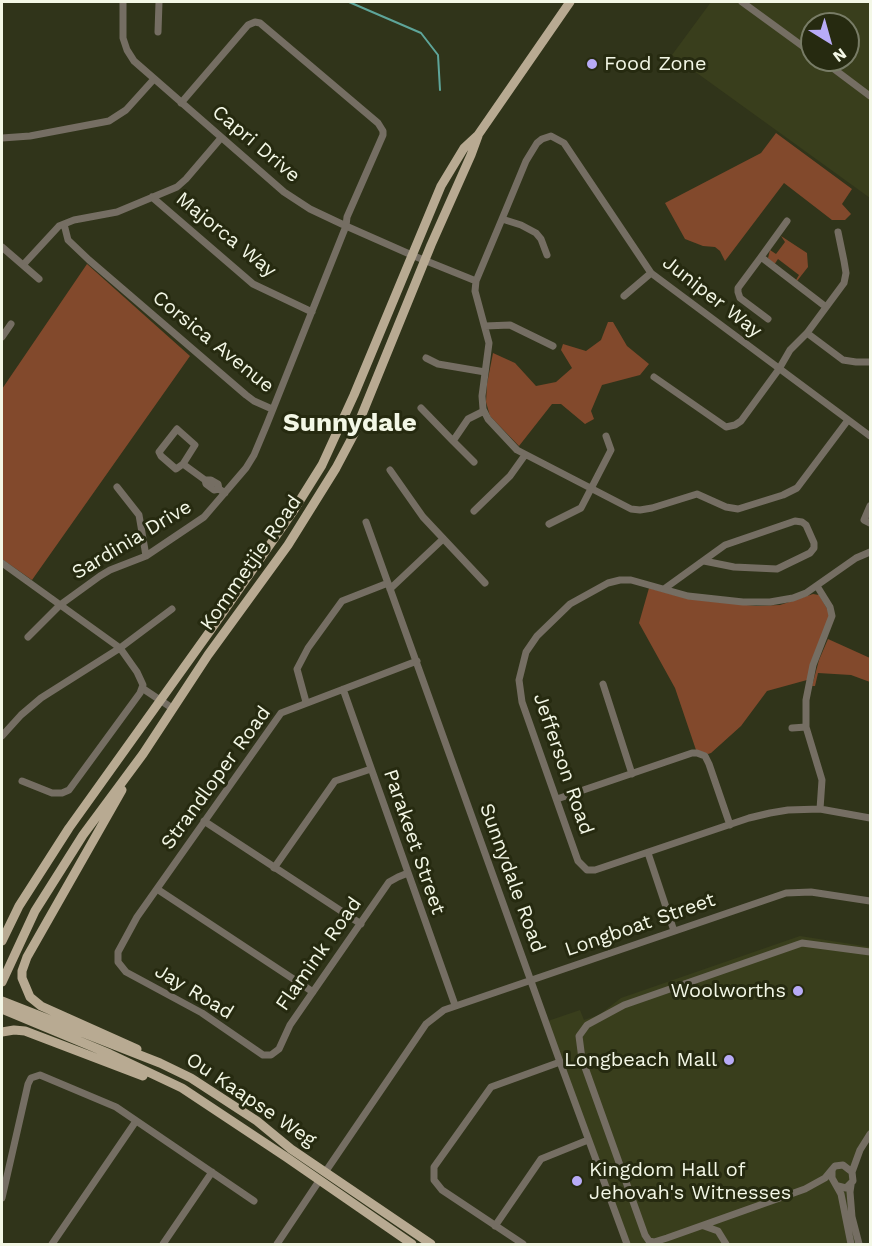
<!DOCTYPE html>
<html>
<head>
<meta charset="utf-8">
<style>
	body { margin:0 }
	#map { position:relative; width:872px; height:1246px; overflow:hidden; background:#30341a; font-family:"Work Sans",sans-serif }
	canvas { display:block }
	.frame { position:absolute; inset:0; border:3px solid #f3f7e6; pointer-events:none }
	.north { position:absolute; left:800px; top:12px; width:60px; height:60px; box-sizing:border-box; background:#262a10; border:2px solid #787c66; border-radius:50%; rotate:143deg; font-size:16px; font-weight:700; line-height:24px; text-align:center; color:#f3f7e6 }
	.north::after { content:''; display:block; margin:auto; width:21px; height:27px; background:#b8abf7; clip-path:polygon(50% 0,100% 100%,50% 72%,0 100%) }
</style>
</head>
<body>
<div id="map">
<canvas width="872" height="1246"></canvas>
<div class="frame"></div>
<div class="north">N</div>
</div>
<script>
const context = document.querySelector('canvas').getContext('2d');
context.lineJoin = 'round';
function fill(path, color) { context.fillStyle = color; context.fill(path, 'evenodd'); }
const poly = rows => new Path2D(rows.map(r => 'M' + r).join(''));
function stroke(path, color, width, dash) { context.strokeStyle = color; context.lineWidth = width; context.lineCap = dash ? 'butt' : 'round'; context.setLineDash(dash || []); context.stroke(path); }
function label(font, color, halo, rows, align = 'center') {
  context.font = font + ' "Work Sans",sans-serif'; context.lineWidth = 6; context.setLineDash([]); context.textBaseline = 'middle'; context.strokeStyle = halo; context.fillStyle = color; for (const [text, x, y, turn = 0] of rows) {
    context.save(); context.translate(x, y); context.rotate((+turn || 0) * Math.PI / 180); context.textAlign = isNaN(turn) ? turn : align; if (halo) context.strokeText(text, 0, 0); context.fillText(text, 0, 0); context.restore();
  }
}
fill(poly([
	[711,2,870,2,870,198,672,55],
	[812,24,848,24,848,60,812,60],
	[800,936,870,947,870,1134,860,1150,851,1185,859,1244,627,1244,545,1022,580,1010,584,1020,599,1015,621,998]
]), '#393e1c');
fill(poly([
	[776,133,852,189,842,204,851,214,845,220,832,220,784,183,725,261,720,251,715,247,703,246,685,239,665,203,761,153],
	[781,236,807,253,808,267,797,281,796,280,799,275,778,259,774,265,768,258,770,250,776,254,785,242],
	[87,264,190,356,32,580,2,559,2,389],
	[608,322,613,322,627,346,649,364,640,375,602,385,591,411,594,419,585,424,561,404,552,404,519,446,490,416,486,402,487,384,493,353,515,363,536,386,556,382,572,368,561,350,563,344,586,351,601,340],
	[649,588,689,599,756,606,780,605,813,594,819,595,829,612,829,617,807,680,767,691,741,726,711,753,708,754,696,750,675,688,639,623],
	[828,639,870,658,870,682,851,675,818,673,815,686,812,686,819,660]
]), '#82492c');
stroke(poly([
	[349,2,421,33,438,55,440,90]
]), '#5ea59a', 2);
stroke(poly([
	[123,2,123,38,127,50,134,61,284,192,310,209,346,226,414,256,476,281],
	[742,2,812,53],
	[158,32,159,2],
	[822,60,870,96],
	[2,138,30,136,109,121,126,110,154,79],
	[152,197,253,284,312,312],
	[502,219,521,225,536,233,541,239,547,255],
	[787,221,761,257,826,307],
	[64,224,68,240,89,260,246,395,254,401,272,409],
	[2,247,39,279],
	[761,257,738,288,738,292,740,298,768,319],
	[23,265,59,226,74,220,117,212,177,187,186,179,221,138],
	[624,296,651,273],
	[485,326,510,325,553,346],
	[807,333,843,360,856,362,870,362],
	[2,337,11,324],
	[426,358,438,364,485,372],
	[654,377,726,427,735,425,741,421,779,369,790,350,807,333,844,283,846,273,844,261,838,232],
	[421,408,453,441],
	[848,420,797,488,783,495,738,509,726,507,697,494,652,508,640,510,631,509,517,450,488,419,483,409,482,396,489,343,475,291,476,281,502,219,526,161,537,143,542,139,551,136,564,143,651,273,870,436],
	[177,429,195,445,183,464,176,469,161,456,159,452,177,429],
	[474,462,453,441,468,419,484,411],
	[183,464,205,480,206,484,214,490,219,489,225,493],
	[390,470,423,517,485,583],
	[205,480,211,480,218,484,219,489],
	[117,487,139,515,146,556],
	[870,506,864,520,870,523],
	[474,511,510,476,525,455],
	[366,522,560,1062,627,1244],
	[549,524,581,508,611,450,606,436],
	[870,552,856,558,806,593,793,598,770,602,743,602,688,596,631,580,620,580,608,583,570,604,537,636,526,652,519,680,522,702,578,861,587,870,595,870,604,867,749,818,770,813,788,810,820,809,870,818],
	[2,563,120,648,137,672,143,685,140,693,69,790,62,793,52,793,22,781],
	[817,586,830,607,832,616,813,665,806,700,806,727,822,780,820,809],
	[390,589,443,539],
	[664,589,725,545,795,521,802,522,806,525,814,543,814,548,810,553,777,569,734,567,704,561],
	[28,637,60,605,100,576,110,570,146,556,204,517,246,468,254,455,267,424,346,226,347,217,383,135,383,131,378,123,260,23,255,22,248,25,181,103],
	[603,684,632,774],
	[142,688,172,708],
	[343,689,455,1005],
	[306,702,297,669,308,648,342,601,388,583],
	[792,728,806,727],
	[2,736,21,715,41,698,120,648,172,609],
	[557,799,692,753,697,753,705,756,709,764,730,825],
	[204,821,361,924],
	[648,853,674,931],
	[274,868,335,781,371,769],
	[408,873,398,877,389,882,290,1025,279,1049,271,1055,263,1055,202,1013,126,972,118,962,118,952,137,917,281,713,417,661],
	[157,889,313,992],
	[832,1170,832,1178,841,1194,851,1244],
	[326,1171,426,1024,444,1010,786,893,811,892,870,901],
	[852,1172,860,1150,870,1134],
	[851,1185,850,1192,852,1217,859,1244],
	[838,1186,846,1188,853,1181,852,1172,843,1165,835,1166,825,1178,805,1189,667,1238,654,1242,649,1241,645,1235,582,1059,579,1036,587,1025,624,1005,802,943,870,952],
	[2,1198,28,1084,31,1078,40,1075,116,1107,254,1201],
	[495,1226,541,1159,588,1140],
	[704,1226,718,1231,726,1244],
	[52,1244,136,1121],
	[163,1244,212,1172],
	[277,1244,319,1181],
	[523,1244,442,1190,434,1180,434,1167,491,1087,560,1062]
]), '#756e63', 7);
stroke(poly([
	[122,790,27,957,22,971,22,978,30,997,41,1006,137,1049],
	[2,941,19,906,69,828,210,631,292,513,322,465,354,395,441,186,464,148,478,135,570,2],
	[2,982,35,911,83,835,143,754,208,655,288,545,336,468,354,434,431,245,471,155,478,136],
	[2,1001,160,1063,191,1078,257,1121,291,1149,431,1244],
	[2,1009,110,1054,182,1088,286,1157,412,1244],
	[2,1032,14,1030,25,1031,143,1076]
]), '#b8aa92', 9);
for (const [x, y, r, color] of [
	[592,64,6,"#b8abf7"],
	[798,991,6,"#b8abf7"],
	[729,1060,6,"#b8abf7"],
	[577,1181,6,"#b8abf7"]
]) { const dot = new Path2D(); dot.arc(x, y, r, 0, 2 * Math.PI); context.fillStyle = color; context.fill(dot); stroke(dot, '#262a10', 2); }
label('20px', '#f3f7e6', '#262a10', [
	["Food Zone",604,64],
	["Woolworths",786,991,"right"],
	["Longbeach Mall",717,1060,"right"],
	["Kingdom Hall of",589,1170],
	["Jehovah's Witnesses",589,1193]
], 'left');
label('20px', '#f3f7e6', '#262a10', [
	["Capri Drive",256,144,40],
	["Majorca Way",226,235,39],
	["Juniper Way",712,297,38],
	["Corsica Avenue",213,342,39],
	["Sardinia Drive",132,540,-31],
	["Kommetjie Road",251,563,-55],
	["Jefferson Road",563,764,71],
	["Strandloper Road",216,778,-54],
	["Parakeet Street",414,842,71],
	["Sunnydale Road",512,878,70],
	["Longboat Street",640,925,-19],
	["Flamink Road",319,954,-55],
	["Jay Road",194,992,31],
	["Ou Kaapse Weg",251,1100,34]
]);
label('bold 26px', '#f3f7e6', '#262a10', [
	["Sunnydale",350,423]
]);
</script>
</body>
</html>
